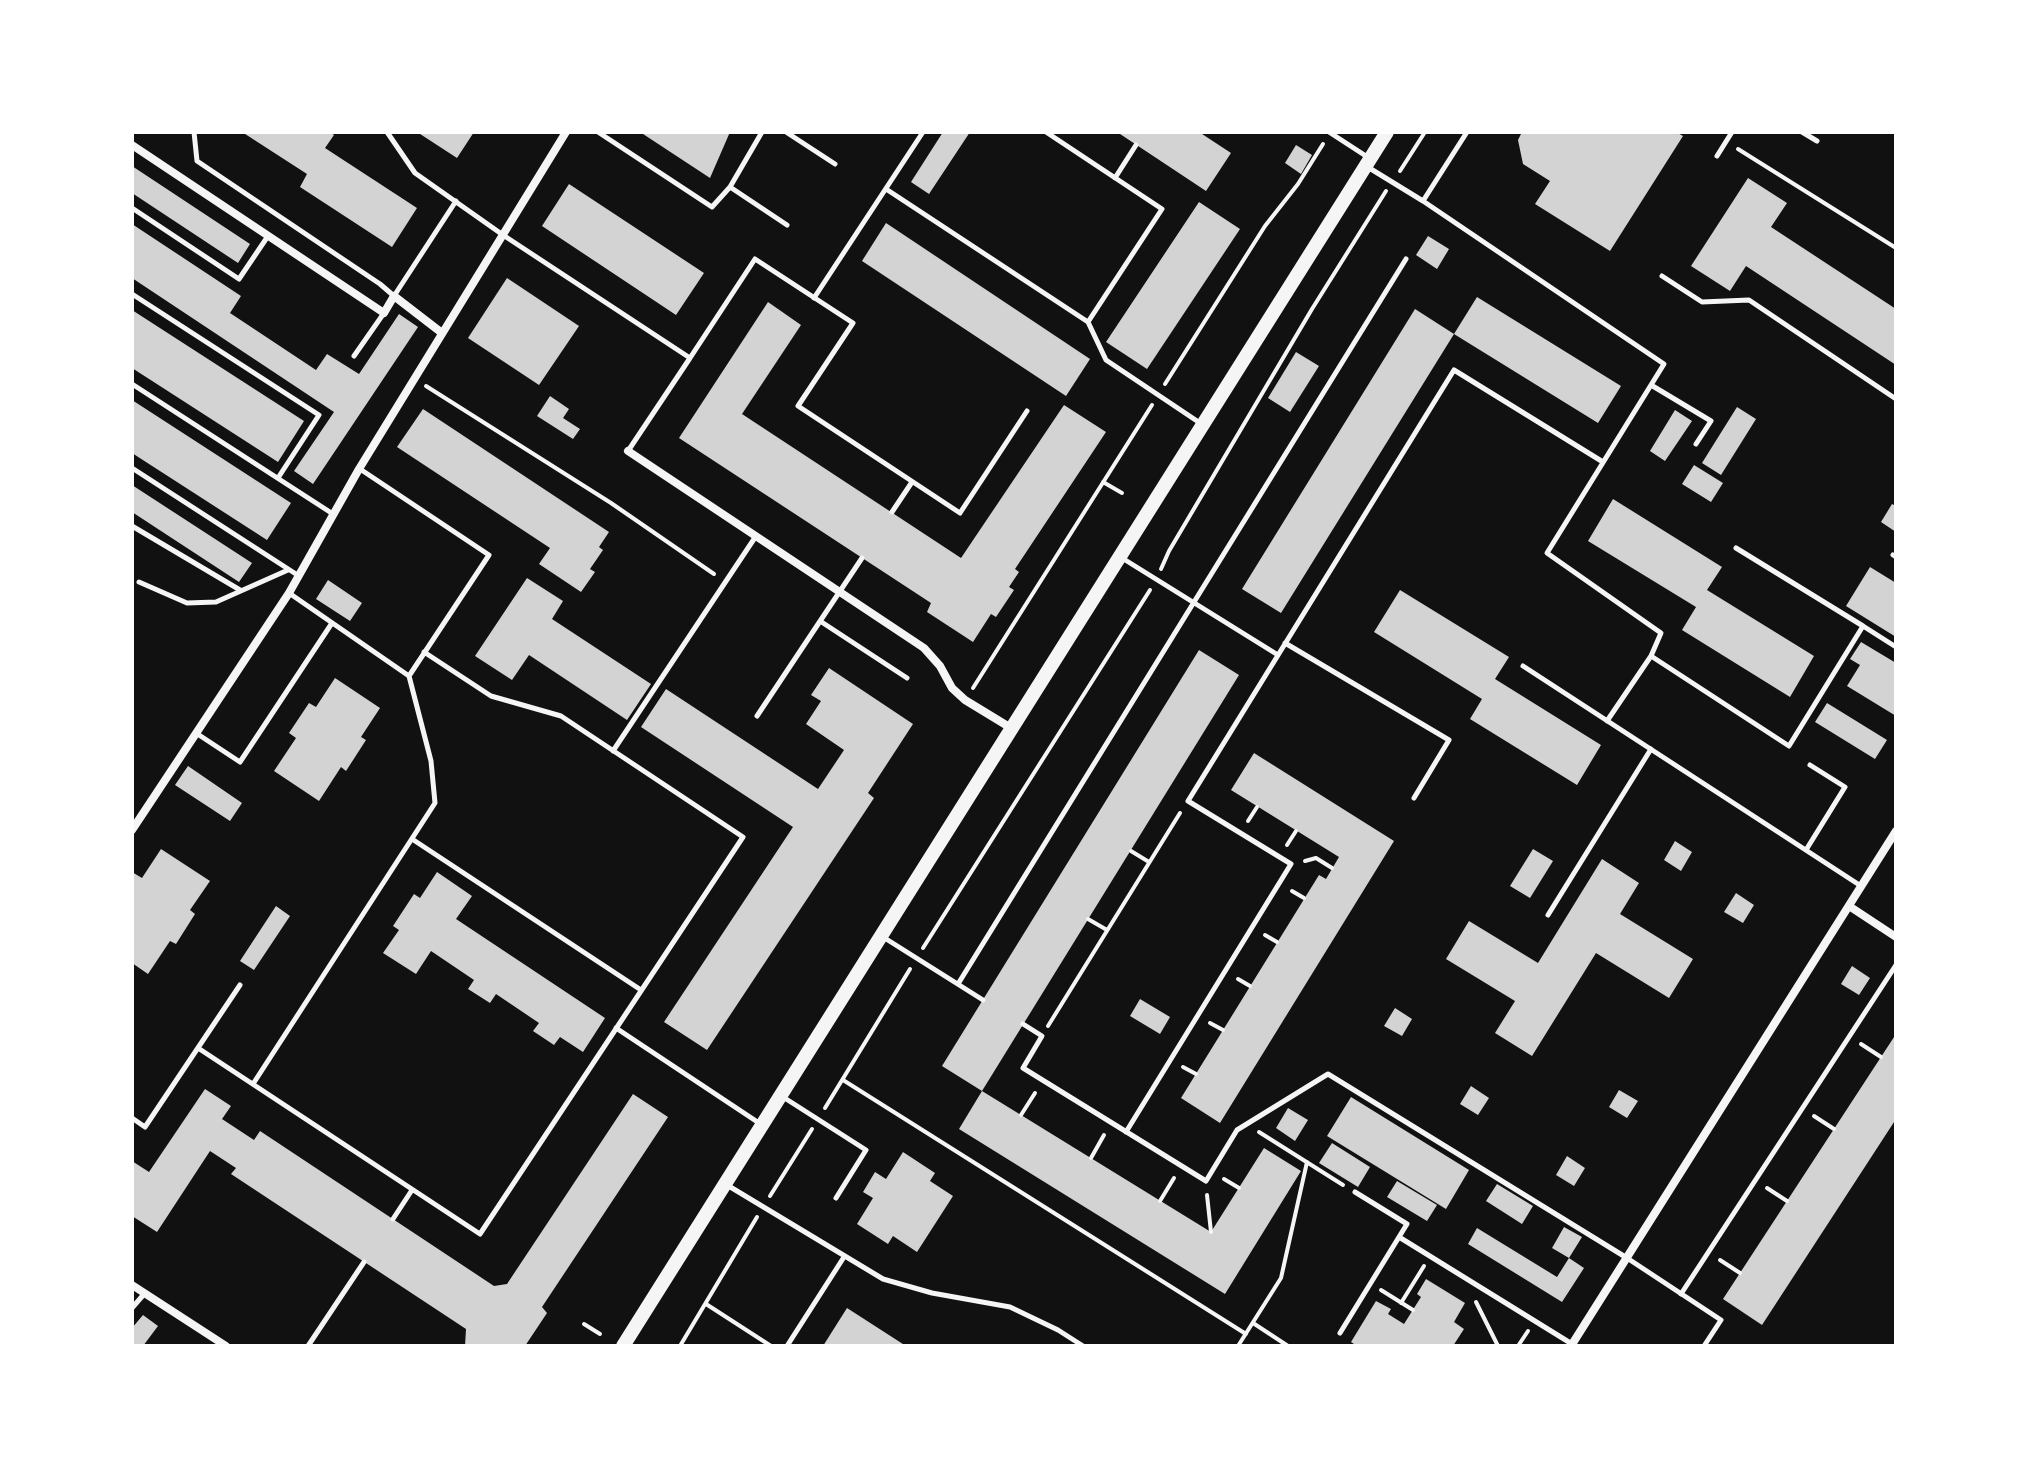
<!DOCTYPE html>
<html>
<head>
<meta charset="utf-8">
<style>
	body { margin:0 }
	#map { position:relative; width:2028px; height:1478px; overflow:hidden; background:#111; font-family:"IBM Plex Serif",serif }
	canvas { display:block }
	.frame { position:absolute; inset:0; border:134px solid #fff; pointer-events:none }
</style>
</head>
<body>
<div id="map">
<canvas width="2028" height="1478"></canvas>
<div class="frame"></div>
</div>
<script>
const context = document.querySelector('canvas').getContext('2d');
context.lineJoin = 'round';
function fill(path, color) { context.fillStyle = color; context.fill(path, 'evenodd'); }
const poly = rows => new Path2D(rows.map(r => 'M' + r).join(''));
function stroke(path, color, width, dash) { context.strokeStyle = color; context.lineWidth = width; context.lineCap = dash ? 'butt' : 'round'; context.setLineDash(dash || []); context.stroke(path); }
fill(poly([
	[242,132,330,132,334,135,325,148,417,208,392,247,300,187,307,174],
	[417,132,474,132,457,158],
	[640,132,730,132,710,178],
	[943,132,970,132,929,194,911,182],
	[1117,132,1199,132,1231,153,1206,191],
	[1522,132,1676,132,1683,136,1610,251,1535,204,1550,181,1523,164,1518,140],
	[1296,145,1312,155,1301,174,1285,163],
	[132,166,250,244,238,263,132,193],
	[1748,178,1787,203,1771,227,1896,309,1896,365,1746,266,1730,291,1691,266],
	[569,184,704,273,676,315,542,226],
	[1199,202,1240,229,1147,369,1106,342],
	[886,223,1090,359,1066,396,862,261],
	[132,224,241,296,230,313,316,370,327,354,359,374,399,314,418,327,313,484,294,471,334,412,132,278],
	[1428,236,1449,249,1437,269,1416,255],
	[507,278,579,326,539,385,468,338],
	[1477,297,1621,386,1598,423,1454,334],
	[768,302,801,325,742,414,961,558,1064,405,1106,432,1015,569,1019,572,1009,587,1014,590,996,617,991,614,973,642,927,612,931,603,679,438],
	[1415,309,1454,334,1281,613,1242,589],
	[132,310,304,421,278,462,132,368],
	[1296,352,1319,366,1290,412,1268,398],
	[550,396,569,409,563,418,580,429,573,439,537,416],
	[132,400,291,503,267,540,132,453],
	[1737,407,1756,419,1721,475,1702,463],
	[423,409,609,532,599,547,603,550,590,569,595,572,581,592,539,564,550,548,397,447],
	[1675,410,1692,421,1665,461,1650,451],
	[1694,465,1723,483,1711,502,1682,484],
	[132,485,252,563,239,582,132,512],
	[1613,499,1722,567,1707,590,1814,656,1790,697,1682,630,1696,607,1588,541],
	[1892,504,1896,506,1896,532,1881,522],
	[1870,567,1896,583,1896,637,1846,606],
	[527,578,563,601,552,619,651,684,627,720,529,655,512,680,475,656],
	[328,580,362,603,350,621,316,599],
	[1400,590,1509,657,1495,679,1601,745,1577,785,1470,719,1482,699,1374,632],
	[1861,642,1896,663,1896,716,1847,686,1860,665,1850,659],
	[1199,650,1239,675,982,1091,942,1066],
	[829,668,913,724,868,793,874,798,707,1050,664,1022,793,827,641,727,666,689,818,789,844,750,806,724,821,701,811,695],
	[335,678,380,708,361,737,366,740,346,771,341,767,319,801,274,771,296,738,289,733,309,703,316,707],
	[1827,703,1887,740,1875,759,1815,722],
	[1254,753,1394,841,1220,1123,1181,1098,1319,875,1326,879,1339,857,1231,790],
	[188,766,242,803,230,821,175,785],
	[1675,841,1692,852,1681,871,1664,860],
	[161,849,210,881,190,910,195,914,176,944,170,941,148,974,132,963,132,872,142,878],
	[1533,849,1553,861,1530,898,1510,886],
	[1602,859,1639,883,1620,914,1693,959,1669,998,1596,953,1532,1056,1495,1033,1515,1001,1446,959,1469,921,1538,963],
	[437,872,472,896,456,919,605,1018,583,1052,560,1037,554,1045,533,1031,539,1023,496,994,490,1003,468,989,474,980,431,951,416,974,383,953,399,930,393,926,414,894,420,898],
	[1736,893,1754,905,1743,923,1724,912],
	[276,906,290,916,254,970,240,961],
	[1852,966,1870,978,1859,995,1841,984],
	[1140,999,1170,1017,1160,1034,1130,1016],
	[1395,1008,1412,1019,1402,1036,1384,1026],
	[1896,1034,1896,1119,1762,1325,1723,1299],
	[1471,1086,1489,1098,1478,1115,1460,1104],
	[205,1089,231,1106,222,1119,254,1140,260,1131,494,1286,507,1284,633,1094,668,1117,542,1307,547,1313,525,1346,465,1346,466,1329,231,1174,236,1168,210,1151,157,1232,132,1216,132,1161,149,1172],
	[1619,1090,1638,1101,1627,1118,1609,1107],
	[982,1091,1211,1232,1264,1148,1301,1171,1225,1294,959,1129],
	[1351,1097,1469,1170,1446,1209,1327,1136],
	[1288,1108,1308,1120,1295,1141,1276,1128],
	[1332,1143,1370,1167,1358,1187,1319,1163],
	[903,1152,935,1173,930,1181,953,1196,917,1252,893,1236,888,1244,857,1224,873,1198,863,1192,875,1172,886,1179],
	[1567,1156,1585,1168,1574,1186,1556,1175],
	[1397,1181,1437,1205,1427,1221,1387,1197],
	[1497,1184,1533,1206,1522,1224,1486,1201],
	[1564,1227,1582,1237,1569,1258,1552,1248],
	[1477,1228,1557,1277,1569,1258,1584,1268,1562,1302,1468,1244],
	[1426,1279,1465,1303,1454,1322,1464,1329,1453,1346,1357,1346,1351,1342,1376,1301,1391,1309,1388,1314,1404,1324,1421,1297,1417,1294],
	[847,1308,906,1346,823,1346],
	[143,1315,158,1326,143,1346,132,1346,132,1328]
]), '#d3d3d3');
stroke(poly([
	[1738,149,1896,248],
	[1400,171,1425,132],
	[1165,384,1265,226,1298,184,1323,144],
	[426,386,611,503,714,574],
	[1103,482,1122,493],
	[1161,569,1169,551,1312,309,1386,191],
	[973,688,1152,405],
	[1248,821,1257,807],
	[1287,845,1296,831],
	[1131,851,1149,862],
	[1305,861,1316,858,1332,868],
	[1292,891,1304,898],
	[1088,919,1107,930],
	[1265,935,1277,942],
	[923,948,1150,590],
	[1238,979,1250,986],
	[1210,1023,1223,1030],
	[1048,1026,1180,813],
	[1861,1044,1881,1057],
	[1183,1067,1196,1074],
	[843,1080,1246,1334],
	[825,1108,910,969],
	[1021,1115,1035,1093],
	[1814,1116,1834,1129],
	[1259,1132,1343,1185],
	[1091,1158,1104,1135],
	[1224,1179,1239,1188],
	[1767,1188,1787,1201],
	[1207,1195,1211,1232],
	[770,1196,812,1129],
	[1160,1201,1174,1178],
	[1720,1260,1740,1273],
	[1381,1290,1413,1310],
	[1476,1302,1498,1346],
	[1401,1303,1424,1266],
	[706,1304,771,1346],
	[1253,1323,1288,1346],
	[584,1324,600,1334],
	[680,1346,757,1217],
	[1238,1346,1281,1278,1307,1162],
	[1518,1346,1528,1331]
]), '#f5f5f5', 4);
stroke(poly([
	[194,132,197,161,380,284,394,296,456,201],
	[387,132,415,173,503,235,690,358,628,451],
	[598,132,712,207,730,187,762,132],
	[786,132,835,164],
	[1329,132,1369,158],
	[1802,132,1817,141],
	[1717,156,1732,132],
	[1366,166,1423,201,1664,364,1547,553,1661,633,1651,656,1607,721],
	[1115,178,1136,145],
	[730,187,787,225],
	[886,189,1088,322,1162,209,1046,132],
	[1423,201,1467,132],
	[132,208,239,279,268,236],
	[1662,276,1702,302,1749,300,1896,399],
	[132,294,319,415,278,478],
	[814,298,923,132],
	[1088,322,1106,360,1200,423],
	[354,356,384,313],
	[690,358,755,259,853,323,798,406,960,513,1027,411],
	[132,384,333,514],
	[1651,385,1711,421,1696,444],
	[132,468,299,576],
	[360,469,489,555,409,676],
	[892,512,912,482],
	[132,526,240,590],
	[1893,555,1896,557],
	[1122,558,1278,655],
	[139,582,187,603,216,602,288,570],
	[820,621,907,678],
	[1863,626,1896,647],
	[1285,643,1449,740,1414,798],
	[1651,656,1789,746,1863,626,1736,548],
	[1523,666,1861,886],
	[757,716,862,558],
	[196,733,240,762,332,623],
	[613,751,756,536],
	[412,839,641,990],
	[1806,850,1845,787,1810,765],
	[1548,915,1651,749],
	[883,937,983,1000],
	[958,984,1406,259],
	[1023,1024,1042,1036,1023,1068,1206,1181,1237,1130,1328,1074,1627,1258,1721,1320,1704,1346],
	[616,1028,762,1125],
	[198,1048,480,1234,743,837,561,716,491,696,424,652],
	[253,1084,435,803,431,761,409,676,289,593],
	[783,1097,866,1150,836,1198],
	[132,1118,145,1127,240,985],
	[1126,1132,1291,864,1188,801,1454,370,1603,462],
	[727,1185,883,1279,932,1293,1010,1307,1058,1330,1083,1346],
	[1355,1192,1407,1224,1399,1237],
	[393,1219,412,1190],
	[1681,1294,1896,965],
	[132,1308,145,1293],
	[1340,1333,1399,1237,1572,1344],
	[308,1346,364,1262],
	[787,1346,844,1257]
]), '#f5f5f5', 5);
stroke(poly([
	[132,145,384,313,394,296,442,333],
	[628,451,924,648,940,666,952,688,965,700,1011,728],
	[132,830,289,593,359,469,566,132],
	[1849,906,1896,937],
	[132,1285,226,1346],
	[1571,1346,1896,831]
]), '#f5f5f5', 8);
stroke(poly([
	[623,1346,1387,132]
]), '#f5f5f5', 14);
</script>
</body>
</html>
